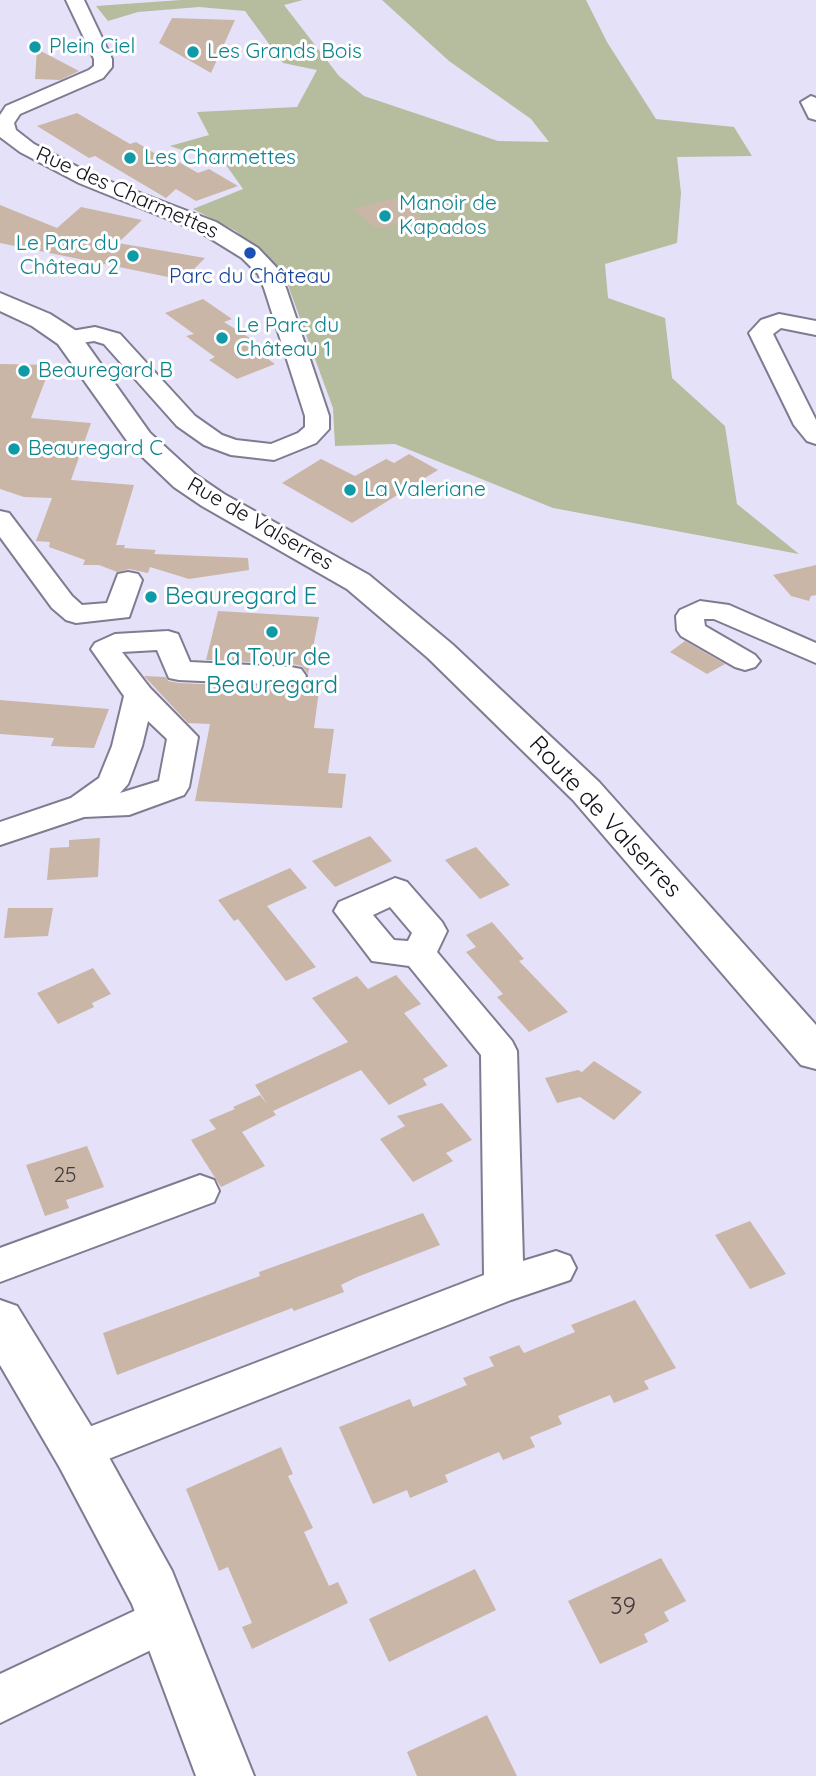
<!DOCTYPE html>
<html>
<head>
<meta charset="utf-8">
<style>
	body { margin:0 }
	canvas { display:block; background:#e4e1f8 }
</style>
</head>
<body>
<canvas width="816" height="1776"></canvas>
<script>
const context = document.querySelector('canvas').getContext('2d');
context.lineJoin = 'round';
function fill(path, color) { context.fillStyle = color; context.fill(path, 'evenodd'); }
const poly = rows => new Path2D(rows.map(r => 'M' + r).join(''));
function stroke(path, color, width, dash) { context.strokeStyle = color; context.lineWidth = width; context.lineCap = dash ? 'butt' : 'round'; context.setLineDash(dash || []); context.stroke(path); }
function label(font, color, halo, rows, align = 'center') {
  context.font = font + ' Quicksand,sans-serif'; context.lineWidth = 6; context.setLineDash([]); context.textBaseline = 'middle'; context.strokeStyle = halo; context.fillStyle = color; for (const [text, x, y, turn = 0] of rows) {
    context.save(); context.translate(x, y); context.rotate((+turn || 0) * Math.PI / 180); context.textAlign = isNaN(turn) ? turn : align; if (halo) context.strokeText(text, 0, 0); context.fillText(text, 0, 0); context.restore();
  }
}
fill(poly([
	[181,0,303,0,284,5,339,76,364,96,498,141,549,142,531,119,449,61,382,0,586,0,607,42,656,119,734,127,752,156,677,157,681,193,677,243,605,264,608,298,665,318,672,378,725,426,737,504,799,554,553,508,395,444,335,446,333,408,286,280,236,231,193,209,243,189,226,165,170,146,209,135,197,112,297,107,317,70,283,63,245,11,199,7,138,12,108,21,96,6]
]), '#b6bd9e');
fill(poly([
	[172,18,235,20,211,73,159,43],
	[37,49,79,71,60,80,35,79],
	[77,113,130,144,136,142,164,159,170,157,198,173,209,169,238,186,196,201,176,189,166,198,95,156,89,158,37,126],
	[391,199,397,199,423,218,381,228,375,227,353,209],
	[0,205,57,228,81,207,142,220,118,243,205,258,183,280,0,243],
	[203,299,232,319,224,322,253,340,245,343,275,364,237,379,209,360,215,357,186,336,194,334,165,313],
	[0,364,51,365,31,418,91,423,71,480,134,485,116,545,125,545,124,548,156,550,154,554,248,558,249,570,189,579,150,567,148,573,129,569,117,572,99,565,83,565,85,560,49,547,50,542,36,541,52,498,24,497,0,489],
	[409,454,438,470,352,523,282,483,321,459,355,476,386,459,394,463],
	[816,565,816,595,811,596,809,601,791,596,773,575],
	[218,611,319,617,308,674,302,666,292,664,206,660],
	[685,641,725,664,707,674,670,652],
	[144,676,166,677,168,681,179,683,291,688,302,686,307,679,306,682,320,683,314,728,334,729,328,773,346,774,342,808,195,801,210,724,188,723],
	[0,700,109,709,94,748,51,746,54,738,0,734],
	[370,836,392,861,335,887,312,861],
	[100,838,98,877,47,880,50,848,69,847,69,840],
	[476,847,510,885,480,899,445,860],
	[290,868,307,888,267,906,316,967,286,981,238,919,234,921,218,900],
	[8,908,53,908,48,936,4,938],
	[492,922,524,959,519,961,568,1012,529,1032,497,997,503,994,466,952,476,947,466,935],
	[93,968,111,994,92,1003,94,1007,58,1024,37,993],
	[396,975,421,1004,404,1013,448,1066,423,1079,427,1085,389,1105,361,1070,273,1111,276,1115,242,1132,265,1166,221,1187,191,1140,216,1129,209,1120,235,1109,233,1107,260,1095,267,1104,255,1085,348,1042,312,998,357,976,368,989],
	[594,1061,642,1092,614,1120,580,1097,557,1103,545,1078,578,1070,582,1072],
	[442,1103,472,1140,446,1153,453,1161,413,1182,380,1139,405,1126,397,1116],
	[87,1146,104,1187,66,1200,69,1208,45,1216,26,1165],
	[423,1213,440,1245,357,1277,341,1285,344,1292,294,1311,292,1308,117,1375,103,1333,260,1276,259,1272],
	[750,1221,786,1274,750,1289,715,1235],
	[635,1300,676,1368,644,1381,649,1389,614,1403,610,1395,558,1416,562,1424,530,1437,535,1447,503,1460,499,1452,445,1475,448,1482,410,1498,407,1490,373,1504,339,1427,410,1399,413,1407,467,1385,463,1378,494,1366,489,1357,519,1345,524,1353,575,1332,571,1325],
	[281,1447,293,1474,288,1476,313,1528,304,1532,329,1586,338,1582,348,1603,252,1649,242,1627,252,1623,228,1567,219,1571,186,1489],
	[661,1558,686,1601,664,1612,669,1621,644,1634,648,1642,600,1664,568,1601],
	[475,1569,496,1610,389,1662,369,1619],
	[487,1715,517,1776,417,1776,407,1752]
]), '#cab6a7');
const minor = poly([
	[66,0,84,0,112,59,112,67,103,78,20,114,14,123,16,130,34,144,93,175,216,222,258,248,276,267,286,288,329,416,329,429,316,443,274,460,231,455,204,445,177,426,104,344,94,341,68,345,60,343,56,338,60,333,95,327,120,334,195,416,222,435,236,440,271,444,298,433,305,427,305,416,264,288,258,274,242,258,200,232,79,183,20,152,0,137,0,115,6,106,89,70,94,66,94,59,66,0],
	[811,96,816,98,816,120,809,118,801,102,811,96],
	[779,314,816,321,816,335,781,328,773,334,816,420,816,444,807,441,794,425,749,333,761,320,779,314],
	[0,511,9,513,72,596,82,605,107,603,118,574,128,572,138,574,142,580,129,617,76,623,66,620,52,608,0,537,0,511],
	[700,601,729,605,816,643,816,663,714,619,704,619,705,626,755,655,760,661,755,667,745,670,735,667,681,636,677,630,676,616,680,610,700,601],
	[168,631,178,634,190,662,291,667,301,669,306,676,301,683,291,685,179,680,169,678,157,650,122,652,150,688,198,737,189,787,184,795,129,815,84,817,0,845,0,822,71,798,99,778,112,746,124,696,91,649,95,643,115,634,168,631],
	[148,721,167,739,159,781,120,793,128,784,142,746,148,721],
	[395,878,407,882,442,922,447,931,437,952,512,1041,517,1051,523,1261,556,1251,570,1256,576,1268,570,1280,511,1300,78,1471,63,1465,56,1451,63,1437,484,1275,481,1055,409,966,372,961,334,911,339,902,395,878],
	[390,907,412,933,408,941,394,940,373,915,390,907],
	[200,1175,214,1180,219,1191,214,1202,0,1282,0,1248,200,1175],
	[166,1596,182,1603,189,1619,182,1635,0,1723,0,1674,166,1596]
]);
const tertiary = poly([
	[0,293,50,314,78,332,150,433,196,475,224,494,369,575,452,644,599,782,816,1025,816,1069,801,1065,573,800,428,658,347,589,202,506,174,487,130,445,58,344,32,326,0,311,0,293],
	[0,1300,17,1306,96,1434,172,1571,254,1776,196,1776,132,1604,60,1468,0,1365,0,1300]
]);
stroke(minor, '#7f7c91', 4);
stroke(tertiary, '#7f7c91', 4);
fill(minor, '#fff');
fill(tertiary, '#fff');
for (const [x, y, r, color] of [
	[35,47,7,"#0f9aa8"],
	[193,52,7,"#0f9aa8"],
	[130,158,7,"#0f9aa8"],
	[385,216,7,"#0f9aa8"],
	[250,253,7,"#1a4fb4"],
	[133,256,7,"#0f9aa8"],
	[222,338,7,"#0f9aa8"],
	[24,371,7,"#0f9aa8"],
	[14,449,7,"#0f9aa8"],
	[350,490,7,"#0f9aa8"],
	[151,597,7,"#0f9aa8"],
	[272,632,7,"#0f9aa8"]
]) { const dot = new Path2D(); dot.arc(x, y, r, 0, 2 * Math.PI); context.fillStyle = color; context.fill(dot); stroke(dot, '#fff', 2.5); }
label('21px', '#0d838f', '#fff', [
	["Plein Ciel",49,47],
	["Les Grands Bois",207,52],
	["Les Charmettes",144,158],
	["Manoir de",399,204],
	["Kapados",399,228],
	["Le Parc du",119,244,"right"],
	["Château 2",119,268,"right"],
	["Le Parc du",236,326],
	["Château 1",236,350],
	["Beauregard B",38,371],
	["Beauregard C",28,449],
	["La Valeriane",364,490]
], 'left');
label('21px', '#121018', '#fff', [
	["Rue des Charmettes",127,193,24],
	["Rue de Valserres",260,524,30]
]);
label('21px', '#164399', '#fff', [
	["Parc du Château",250,277]
]);
label('21px', '#403a3c', null, [
	["25",65,1176]
]);
label('24px', '#0d838f', '#fff', [
	["Beauregard E",165,597],
	["La Tour de",272,658,"center"],
	["Beauregard",272,686,"center"]
], 'left');
label('24px', '#121018', '#fff', [
	["Route de Valserres",605,817,47]
]);
label('24px', '#403a3c', null, [
	["39",623,1607]
]);
</script>
</body>
</html>
